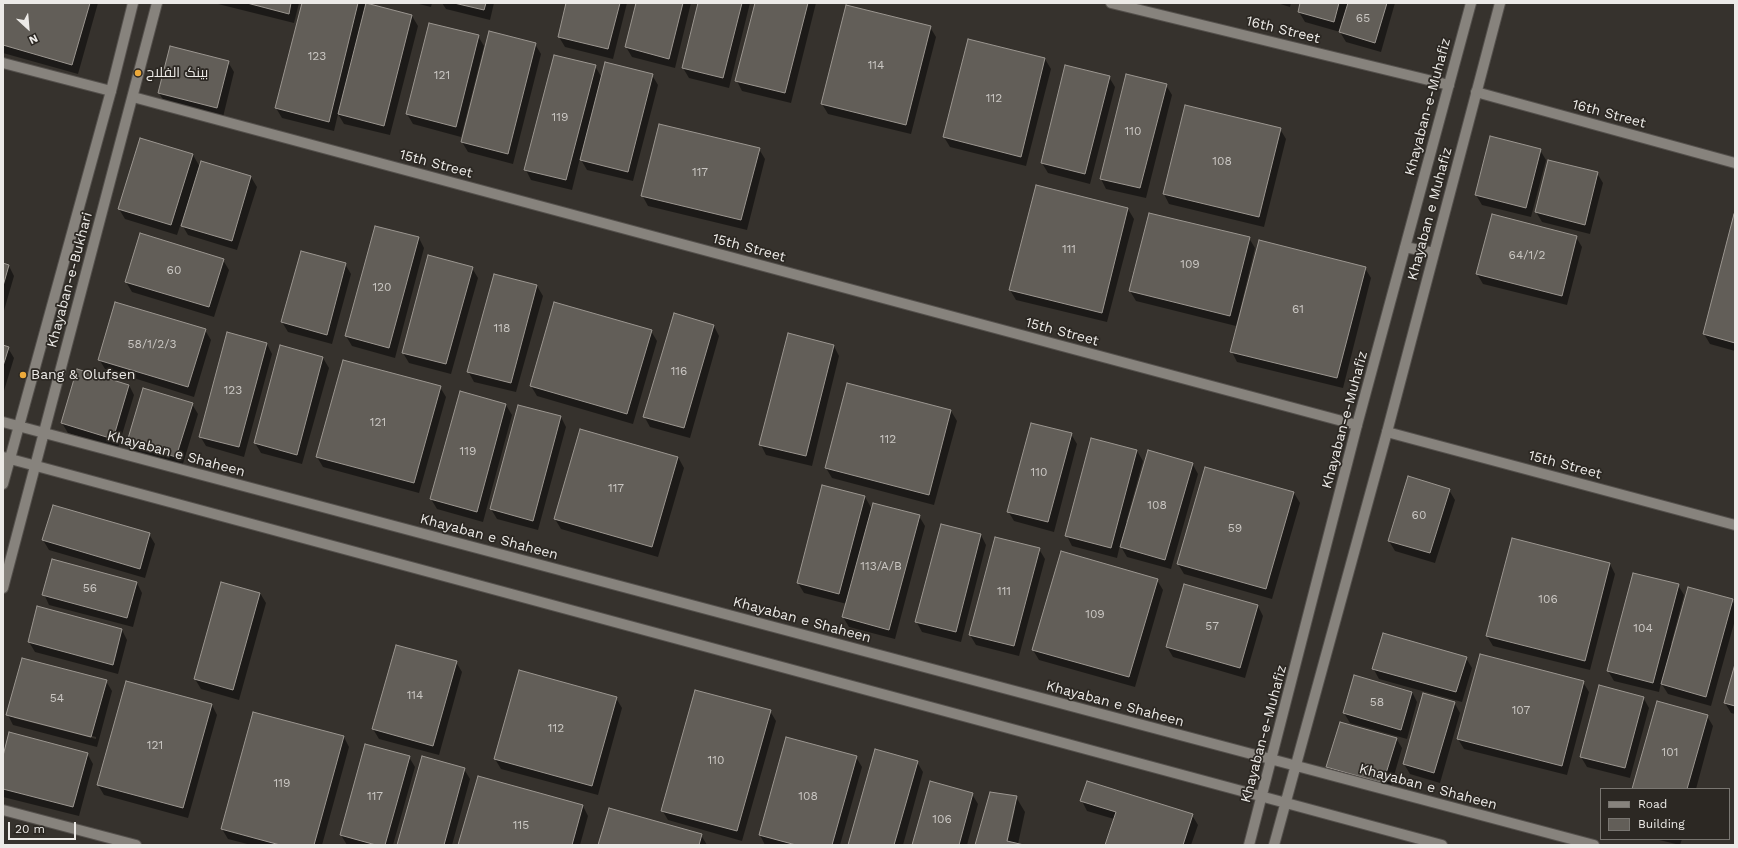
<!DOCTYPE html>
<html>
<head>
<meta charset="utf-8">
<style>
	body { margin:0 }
	#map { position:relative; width:1738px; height:848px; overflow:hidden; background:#36322d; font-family:"Work Sans",sans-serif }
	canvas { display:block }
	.frame { position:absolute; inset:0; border:4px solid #eceae7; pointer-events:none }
	.legend { position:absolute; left:1600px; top:788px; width:130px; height:52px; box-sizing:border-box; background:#2c2823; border:1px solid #797671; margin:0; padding:5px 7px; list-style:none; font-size:12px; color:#eceae7 }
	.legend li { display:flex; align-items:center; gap:8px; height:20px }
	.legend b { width:20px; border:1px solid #797671 }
	.north { position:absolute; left:8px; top:8px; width:40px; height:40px; -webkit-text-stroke:3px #2c2823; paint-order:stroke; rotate:154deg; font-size:11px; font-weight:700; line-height:16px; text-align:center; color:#eceae7 }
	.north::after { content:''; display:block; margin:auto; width:14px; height:18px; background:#eceae7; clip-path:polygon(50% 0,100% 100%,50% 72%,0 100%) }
	.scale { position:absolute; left:8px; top:822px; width:68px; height:18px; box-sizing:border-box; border:2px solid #eceae7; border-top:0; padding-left:5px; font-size:12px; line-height:14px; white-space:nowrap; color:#eceae7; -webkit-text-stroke:3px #2c2823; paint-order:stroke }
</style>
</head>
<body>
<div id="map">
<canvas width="1738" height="848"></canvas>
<div class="frame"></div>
<ul class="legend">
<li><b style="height:5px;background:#87837d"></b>Road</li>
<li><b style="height:11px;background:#625e58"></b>Building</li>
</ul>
<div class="north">N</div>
<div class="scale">20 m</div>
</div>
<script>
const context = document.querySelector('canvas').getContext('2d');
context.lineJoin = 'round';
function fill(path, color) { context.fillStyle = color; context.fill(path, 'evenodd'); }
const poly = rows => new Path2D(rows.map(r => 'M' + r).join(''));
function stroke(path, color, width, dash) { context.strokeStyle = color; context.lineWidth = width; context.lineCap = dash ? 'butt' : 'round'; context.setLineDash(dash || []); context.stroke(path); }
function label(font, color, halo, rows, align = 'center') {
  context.font = font + ' "Work Sans",Cairo,sans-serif'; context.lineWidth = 3.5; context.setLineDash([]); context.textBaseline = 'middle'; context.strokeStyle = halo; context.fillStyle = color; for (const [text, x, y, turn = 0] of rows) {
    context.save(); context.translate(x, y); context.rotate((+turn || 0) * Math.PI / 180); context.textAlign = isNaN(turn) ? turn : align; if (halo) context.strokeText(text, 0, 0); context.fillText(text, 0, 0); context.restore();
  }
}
fill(poly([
	[3,3,98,3,78,74,3,53],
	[214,3,299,3,294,23],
	[303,3,365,3,412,16,418,26,390,135,344,124,338,114,334,131,282,118,276,108],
	[415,3,432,3,431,7],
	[442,3,494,3,490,20,446,9],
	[567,3,627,3,613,59,565,47,559,37],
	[637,3,691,3,675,68,632,57,626,47],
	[699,3,750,3,729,88,689,78,683,68],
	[756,3,816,3,791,103,742,91,737,81],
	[1277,3,1291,3,1290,7],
	[1301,3,1395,3,1381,52,1346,42,1340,32,1305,22,1299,12],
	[930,27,936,37,911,134,828,114,822,104],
	[478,36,484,46,461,137,413,124,407,114],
	[969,40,1045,59,1051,69,1026,166,950,147,944,137],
	[535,44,541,54,513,164,468,152,462,142],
	[228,62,234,72,223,117,165,103,159,93],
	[595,66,602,78,652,75,658,85,633,181,587,170,580,158,572,190,531,180,526,170],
	[1109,77,1115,87,1090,184,1048,173,1042,163],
	[1166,85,1172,95,1146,198,1106,189,1101,179],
	[1280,129,1286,139,1264,227,1169,204,1164,194],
	[759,149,765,159,747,230,648,206,642,195],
	[1540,150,1546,160,1531,217,1482,205,1476,195],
	[193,155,200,167,201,162,251,177,257,187,237,250,188,235,181,223,177,235,125,219,119,209],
	[1597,173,1603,183,1590,234,1542,222,1536,212],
	[1128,209,1134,219,1107,322,1016,300,1010,290],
	[1735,215,1735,351,1710,344,1704,334],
	[375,227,419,238,424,248,395,358,352,346,346,336],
	[1576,237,1582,247,1567,305,1483,284,1477,274],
	[1249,238,1255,248,1236,326,1136,301,1130,291],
	[223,260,229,270,214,317,132,292,126,282],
	[3,264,9,266,14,276,3,314],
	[345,264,351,274,332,344,288,332,282,322],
	[472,268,478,278,451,374,409,363,403,353],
	[1365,268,1371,278,1343,388,1237,362,1232,352],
	[537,286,543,296,516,392,474,382,468,371],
	[714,326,719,336,690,438,650,427,644,416],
	[205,330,211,340,194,397,105,369,99,359],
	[651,331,657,341,633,424,537,396,531,386],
	[267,344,272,354,244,457,206,446,200,436],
	[3,346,8,348,14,358,3,394],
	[834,346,839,356,812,466,766,455,761,445],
	[323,358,329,368,302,464,261,453,255,443],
	[129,385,134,395,118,448,68,433,62,423],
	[848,385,951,411,957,421,934,505,832,478,826,468],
	[440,387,446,397,419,493,323,467,317,457],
	[192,404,198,414,182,467,133,452,128,442],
	[506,405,512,415,483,522,437,509,431,499],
	[561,417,566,427,538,530,497,519,491,509],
	[1071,434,1077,444,1054,532,1014,521,1008,511],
	[1137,451,1143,461,1126,522,1128,522,1192,463,1198,474,1171,569,1127,557,1120,545,1117,558,1072,546,1067,536],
	[678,457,684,468,658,557,561,529,555,519],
	[823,487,865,497,872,509,919,516,925,526,895,639,849,627,843,617,847,604,804,593,798,583],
	[1449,490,1455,500,1435,563,1395,551,1389,541],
	[1294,493,1300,503,1272,599,1184,574,1178,564],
	[149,534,155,544,145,578,49,550,43,540],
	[981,535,986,545,961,642,922,632,916,621],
	[1039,549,1045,559,1019,656,976,645,970,635],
	[1610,564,1615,574,1590,670,1493,646,1487,636],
	[1157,580,1163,590,1135,687,1039,660,1033,650],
	[137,583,142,593,133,627,49,605,44,594],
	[1678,585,1684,595,1671,644,1673,645,1732,600,1735,605,1735,620,1711,706,1668,694,1661,683,1659,692,1614,681,1608,671],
	[260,593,266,603,239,700,201,689,195,679],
	[1258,606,1263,616,1245,678,1173,657,1167,647],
	[122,630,127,640,118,674,35,652,29,642],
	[1466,658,1472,668,1462,702,1379,679,1373,668],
	[456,662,462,672,439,755,379,739,373,729],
	[1735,668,1735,714,1731,713,1725,703],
	[106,681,112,691,97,747,13,725,8,715],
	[14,716,96,737,96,739,14,718],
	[1583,682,1589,692,1567,775,1464,749,1458,739],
	[1412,692,1417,702,1407,739,1350,723,1344,713],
	[1643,697,1649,708,1630,778,1587,767,1581,757],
	[616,698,622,708,598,795,501,769,495,759],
	[1454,702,1460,713,1440,783,1410,774,1404,764],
	[212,705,217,715,188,818,104,795,98,785],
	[770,711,776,721,742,841,668,820,662,810],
	[1707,716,1713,726,1696,789,1633,789],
	[344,737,349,747,322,845,251,845,228,839,222,829],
	[1396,738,1402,748,1389,793,1333,777,1327,767],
	[87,753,93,764,79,816,3,797,3,760],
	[409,757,415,767,393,845,347,845,341,835],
	[856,757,862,767,840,845,765,845,760,835],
	[917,762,923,772,903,845,849,845],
	[464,769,470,779,452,845,398,845],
	[972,794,978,804,967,845,913,845],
	[1016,797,1025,812,1018,844,1021,845,1007,845,1015,809,1013,809,1005,845,976,845],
	[1082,801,1192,815,1198,825,1191,845,1106,845,1114,819,1087,811],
	[583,806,588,816,580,845,459,845],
	[701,835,707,845,599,845],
	[1655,839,1682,839,1680,845]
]), '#0007');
const building = poly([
	[3,3,90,3,72,65,3,45,3,3],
	[247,3,291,3,289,14,247,3],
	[302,3,358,3,329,122,275,108,302,3],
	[366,3,412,15,384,126,338,114,366,3],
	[454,3,486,3,484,10,454,3],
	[566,3,620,3,608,49,558,37,566,3],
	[636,3,683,3,669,59,625,47,636,3],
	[698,3,742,3,723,78,682,68,698,3],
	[755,3,808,3,785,93,735,81,755,3],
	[1300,3,1339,3,1334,22,1298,12,1300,3],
	[1348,3,1387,3,1375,43,1339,32,1348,3],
	[846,5,931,26,906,125,821,104,846,5],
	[429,23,479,35,456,127,406,114,429,23],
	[489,31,536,43,508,154,461,142,489,31],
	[968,39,1045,58,1021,157,943,137,968,39],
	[170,46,229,61,217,108,158,93,170,46],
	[554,55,596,65,566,180,524,170,554,55],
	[605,62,653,74,628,172,580,160,605,62],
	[1065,65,1110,76,1085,174,1041,163,1065,65],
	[1126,74,1167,84,1140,188,1100,179,1126,74],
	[1185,105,1281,128,1259,217,1163,194,1185,105],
	[659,124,760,148,741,220,641,196,659,124],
	[1490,136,1541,149,1526,208,1475,195,1490,136],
	[140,138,193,154,171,225,118,209,140,138],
	[1548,160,1598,172,1585,225,1535,212,1548,160],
	[201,161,251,176,232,241,181,226,201,161],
	[1036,185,1128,208,1102,313,1009,290,1036,185],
	[1149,213,1250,237,1230,316,1129,291,1149,213],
	[1492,214,1577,236,1562,296,1476,274,1492,214],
	[1734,214,1735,214,1735,343,1703,334,1734,214],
	[375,226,419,237,389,348,345,336,375,226],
	[140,233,224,259,209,307,125,282,140,233],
	[1259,240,1366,267,1337,378,1230,352,1259,240],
	[301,251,346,263,327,335,281,322,301,251],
	[428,255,473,267,446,364,402,353,428,255],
	[3,263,9,265,3,286,3,263],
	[494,274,537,285,511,383,467,372,494,274],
	[115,302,206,329,188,387,98,360,115,302],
	[554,302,652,330,627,414,530,386,554,302],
	[674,313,714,325,684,428,643,417,674,313],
	[227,332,267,343,239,447,199,437,227,332],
	[788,333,834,345,806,456,759,445,788,333],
	[3,345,9,347,3,366,3,345],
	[280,345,323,357,297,455,254,443,280,345],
	[343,360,441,386,414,483,316,457,343,360],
	[77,369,129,385,113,439,61,423,77,369],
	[847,383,951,410,929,495,825,468,847,383],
	[143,388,193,403,176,457,127,442,143,388],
	[460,391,506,404,477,512,430,499,460,391],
	[518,405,561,416,533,521,490,509,518,405],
	[1031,423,1072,433,1048,522,1007,512,1031,423],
	[580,429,678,457,652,547,554,519,580,429],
	[1091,438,1137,450,1111,548,1065,536,1091,438],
	[1148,450,1193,463,1165,560,1120,547,1148,450],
	[1205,467,1294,492,1266,589,1177,564,1205,467],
	[1408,476,1450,489,1430,553,1388,541,1408,476],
	[822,485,865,496,839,594,797,583,822,485],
	[873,503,920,515,889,630,842,617,873,503],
	[53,505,150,533,140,569,42,540,53,505],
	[941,524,981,534,956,632,915,622,941,524],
	[995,537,1040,548,1014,646,969,635,995,537],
	[1512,538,1610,563,1585,661,1486,636,1512,538],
	[1061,551,1158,579,1129,677,1032,650,1061,551],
	[52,559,137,582,127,618,42,595,52,559],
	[1633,573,1679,584,1653,683,1607,671,1633,573],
	[221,582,260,593,233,690,194,679,221,582],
	[1184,584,1258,605,1240,668,1166,647,1184,584],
	[1688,587,1733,599,1706,697,1661,684,1688,587],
	[37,606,122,629,113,665,28,642,37,606],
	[1383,633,1467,657,1456,692,1372,669,1383,633],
	[396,645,457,661,433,746,372,729,396,645],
	[1480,654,1584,681,1562,766,1457,739,1480,654],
	[22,658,107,680,91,737,6,715,22,658],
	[1735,664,1735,706,1724,703,1735,664],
	[519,670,617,697,592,786,494,759,519,670],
	[1354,675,1412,692,1401,730,1343,713,1354,675],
	[126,681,212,704,183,808,97,785,126,681],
	[1599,685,1644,697,1625,768,1580,757,1599,685],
	[695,690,771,710,737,831,661,811,695,690],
	[1423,693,1455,702,1434,773,1403,764,1423,693],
	[1657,701,1708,715,1687,789,1632,789,1657,701],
	[253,712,344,736,314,845,280,845,221,829,253,712],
	[1340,722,1397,738,1383,783,1326,767,1340,722],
	[9,732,88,753,73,807,3,789,3,756,9,732],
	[786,737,857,756,832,845,796,845,759,835,786,737],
	[365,744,410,756,385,845,376,845,340,835,365,744],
	[875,749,918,761,894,845,848,845,875,749],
	[422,756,465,768,444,845,397,845,422,756],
	[478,776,583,805,572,845,458,845,478,776],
	[930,781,973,793,959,845,912,845,930,781],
	[1087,781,1193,814,1183,845,1105,845,1116,812,1080,801,1087,781],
	[990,792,1017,796,1007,841,1024,845,975,845,990,792],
	[609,808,702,834,699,845,598,845,609,808]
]);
fill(building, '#625e58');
stroke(building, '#9b9690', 1);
const street = poly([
	[1111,3,1449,85],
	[3,63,111,91],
	[1476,92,1735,163],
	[133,97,1357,425],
	[1387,432,1735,525],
	[3,810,136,845]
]);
const secondary = poly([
	[1405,247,1434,253],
	[3,422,1594,845],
	[3,457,1442,845],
	[3,484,111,91,133,3],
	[3,588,157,3],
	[1249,845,1357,425,1471,3],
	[1274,845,1387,432,1500,3]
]);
stroke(street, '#54504c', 12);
stroke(secondary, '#54504c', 12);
stroke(street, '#87837d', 10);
stroke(secondary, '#87837d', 10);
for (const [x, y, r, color] of [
	[138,73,4,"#eca93a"],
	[23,375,4,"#eca93a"]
]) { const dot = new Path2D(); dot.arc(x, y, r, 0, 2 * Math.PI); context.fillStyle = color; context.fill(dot); stroke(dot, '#2c2823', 1.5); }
label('12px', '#cac7c3', null, [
	["65",1363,18],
	["123",317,56],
	["114",876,65],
	["121",442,75],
	["112",994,98],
	["119",560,117],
	["110",1133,131],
	["108",1222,161],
	["117",700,172],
	["111",1069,249],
	["64/1/2",1527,255],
	["109",1190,264],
	["60",174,270],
	["120",382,287],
	["61",1298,309],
	["118",502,328],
	["58/1/2/3",152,344],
	["116",679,371],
	["123",233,390],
	["121",378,422],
	["112",888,439],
	["119",468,451],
	["110",1039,472],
	["117",616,488],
	["108",1157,505],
	["60",1419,515],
	["59",1235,528],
	["113/A/B",881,566],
	["56",90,588],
	["111",1004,591],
	["106",1548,599],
	["109",1095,614],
	["57",1212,626],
	["104",1643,628],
	["114",415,695],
	["54",57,698],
	["58",1377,702],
	["107",1521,710],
	["112",556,728],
	["121",155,745],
	["101",1670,752],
	["110",716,760],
	["119",282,783],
	["117",375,796],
	["108",808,796],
	["106",942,819],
	["115",521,825]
]);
label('14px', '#eceae7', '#2c2823', [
	["16th Street",1283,30,14],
	["Khayaban-e-Muhafiz",1428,107,-75],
	["16th Street",1609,114,15],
	["15th Street",436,164,15],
	["Khayaban e Muhafiz",1430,214,-75],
	["15th Street",749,248,15],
	["Khayaban-e-Bukhari",70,280,-75],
	["15th Street",1062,332,15],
	["Khayaban-e-Muhafiz",1345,420,-75],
	["Khayaban e Shaheen",176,454,15],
	["15th Street",1565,465,15],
	["Khayaban e Shaheen",489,537,15],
	["Khayaban e Shaheen",802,620,15],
	["Khayaban e Shaheen",1115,704,15],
	["Khayaban-e-Muhafiz",1264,734,-75],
	["Khayaban e Shaheen",1428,787,15]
]);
label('14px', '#eceae7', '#2c2823', [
	["بینک الفلاح",146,73],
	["Bang & Olufsen",31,375]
], 'left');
</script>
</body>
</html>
